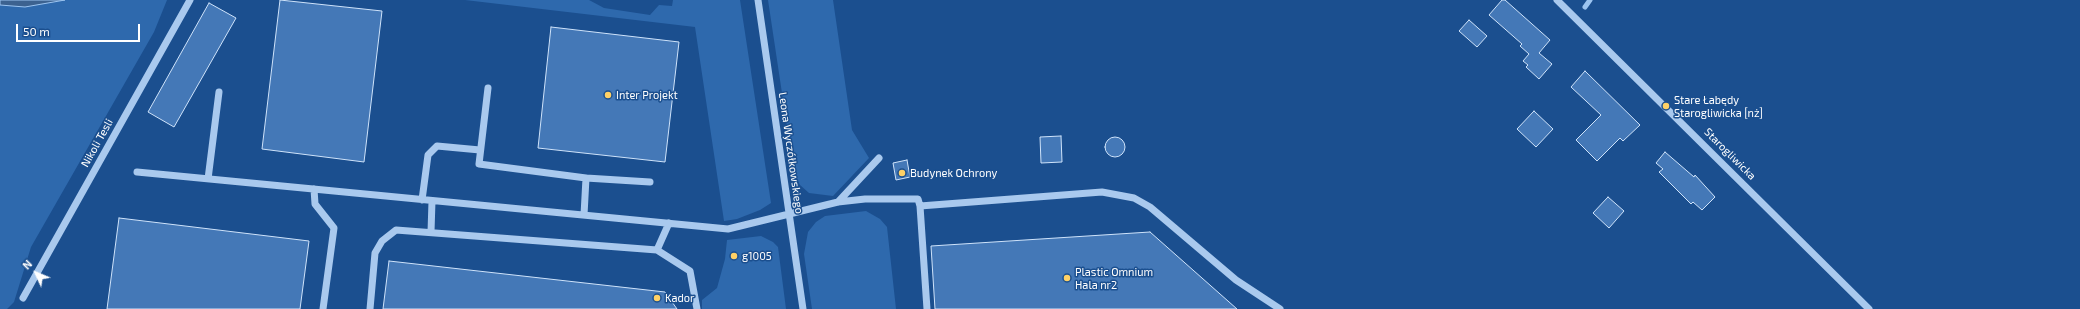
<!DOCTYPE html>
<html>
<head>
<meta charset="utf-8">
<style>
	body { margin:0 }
	#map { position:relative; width:2080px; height:309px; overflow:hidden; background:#1b4f8f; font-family:"Exo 2",sans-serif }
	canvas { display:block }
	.north { position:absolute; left:16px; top:253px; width:40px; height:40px; -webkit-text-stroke:3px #1b4f8f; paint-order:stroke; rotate:314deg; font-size:11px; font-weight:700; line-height:16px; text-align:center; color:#fff }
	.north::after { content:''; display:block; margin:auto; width:14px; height:18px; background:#fff; clip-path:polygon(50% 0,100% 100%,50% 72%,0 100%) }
	.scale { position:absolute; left:16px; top:24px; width:124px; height:18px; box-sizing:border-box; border:2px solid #fff; border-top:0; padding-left:5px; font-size:12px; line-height:14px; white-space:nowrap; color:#fff; -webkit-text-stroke:3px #1b4f8f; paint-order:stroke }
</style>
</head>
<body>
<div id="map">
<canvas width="2080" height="309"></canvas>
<div class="north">N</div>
<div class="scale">50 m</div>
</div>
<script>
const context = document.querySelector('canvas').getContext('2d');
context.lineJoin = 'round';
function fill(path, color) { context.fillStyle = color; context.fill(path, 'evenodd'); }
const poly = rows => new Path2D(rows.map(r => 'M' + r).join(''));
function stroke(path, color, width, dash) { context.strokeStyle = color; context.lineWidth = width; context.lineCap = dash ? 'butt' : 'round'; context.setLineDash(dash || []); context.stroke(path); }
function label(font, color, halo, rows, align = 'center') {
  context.font = font + ' "Exo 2",sans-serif'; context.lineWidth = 3; context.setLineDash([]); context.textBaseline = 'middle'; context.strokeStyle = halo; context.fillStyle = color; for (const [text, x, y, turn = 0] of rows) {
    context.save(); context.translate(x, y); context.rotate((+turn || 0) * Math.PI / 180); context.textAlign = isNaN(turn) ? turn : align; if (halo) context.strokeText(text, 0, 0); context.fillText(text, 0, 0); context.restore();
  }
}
fill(poly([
	[0,0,167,0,154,32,31,247,14,302,7,309,0,309],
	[465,0,589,0,604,8,650,15,659,5,672,6,673,0,740,0,771,203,760,210,737,219,724,221,695,27],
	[768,0,833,0,852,130,869,158,833,196,809,193,800,185,794,173],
	[866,211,880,219,887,227,896,309,812,309,804,254,808,232,816,222,825,216],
	[761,236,773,242,778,247,786,309,702,309,702,300,717,288,725,259,727,240]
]), '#2e69ad');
const water = poly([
	[0,0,65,0,25,7,0,5,0,0]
]);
fill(water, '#3c6290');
stroke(water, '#9cc4f0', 1);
stroke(poly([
	[1585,7,1590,0]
]), '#9cc4f0', 5);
const building = poly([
	[280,0,382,11,364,162,262,149,280,0],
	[1502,0,1505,0,1550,40,1539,53,1552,64,1539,79,1526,67,1528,65,1523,61,1529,54,1520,46,1522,44,1489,15,1502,0],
	[209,3,236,18,174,127,148,112,209,3],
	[1469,20,1487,36,1477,47,1459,31,1469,20],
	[551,27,679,42,665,162,538,148,551,27],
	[1585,71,1640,125,1623,141,1620,138,1597,161,1576,140,1601,115,1571,87,1585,71],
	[1534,111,1553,129,1536,147,1517,129,1534,111],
	[1061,136,1062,162,1041,163,1040,137,1061,136],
	'1105 147a10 10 0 1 1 20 0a10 10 0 1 1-20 0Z',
	[1665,152,1694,177,1695,175,1715,197,1702,210,1693,202,1691,204,1659,172,1663,169,1656,163,1665,152],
	[907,160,910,177,896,180,893,163,907,160],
	[1608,197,1624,211,1609,228,1593,213,1608,197],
	[119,218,309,241,300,309,107,309,119,218],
	[1150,232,1237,309,935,309,931,246,1150,232],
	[389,261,665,292,677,309,383,309,389,261]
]);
fill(building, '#4478b7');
stroke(building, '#cfe3fa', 1);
stroke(poly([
	[758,0,803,309],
	[1557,0,1869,309],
	[488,88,479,164,586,178],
	[137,172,728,229,838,202,865,199,918,199,920,206,1102,192,1134,198,1150,207,1236,280,1280,309],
	[208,179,219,92],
	[314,189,315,204,334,228,323,309],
	[422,200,428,155,437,146,480,150],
	[838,202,879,158],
	[920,206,927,309],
	[584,215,586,178,650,182],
	[431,232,432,201],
	[657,250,669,223],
	[23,298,190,0],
	[370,309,375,253,382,241,396,230,657,250,690,271,697,309]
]), '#a9c9ee', 7);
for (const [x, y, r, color] of [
	[608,95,4,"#ffd166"],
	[1666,106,4,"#ffd166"],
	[902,173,4,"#ffd166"],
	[734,256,4,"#ffd166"],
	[1067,278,4,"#ffd166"],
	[657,298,4,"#ffd166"]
]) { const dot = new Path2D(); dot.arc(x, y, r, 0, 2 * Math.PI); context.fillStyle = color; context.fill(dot); stroke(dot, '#1b4f8f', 1.5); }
label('11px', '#fff', '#1b4f8f', [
	["Inter Projekt",616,95],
	["Stare Łabędy",1674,100],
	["Starogliwicka [nż]",1674,113],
	["Budynek Ochrony",910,173],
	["g1005",742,256],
	["Plastic Omnium",1075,272],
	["Hala nr2",1075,285],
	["Kador",665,298]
], 'left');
label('11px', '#fff', '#1b4f8f', [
	["Nikoli Tesli",97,143,-61],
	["Leona Wyczółkowskiego",791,153,82],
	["Starogliwicka",1730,154,45]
]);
</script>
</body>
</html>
